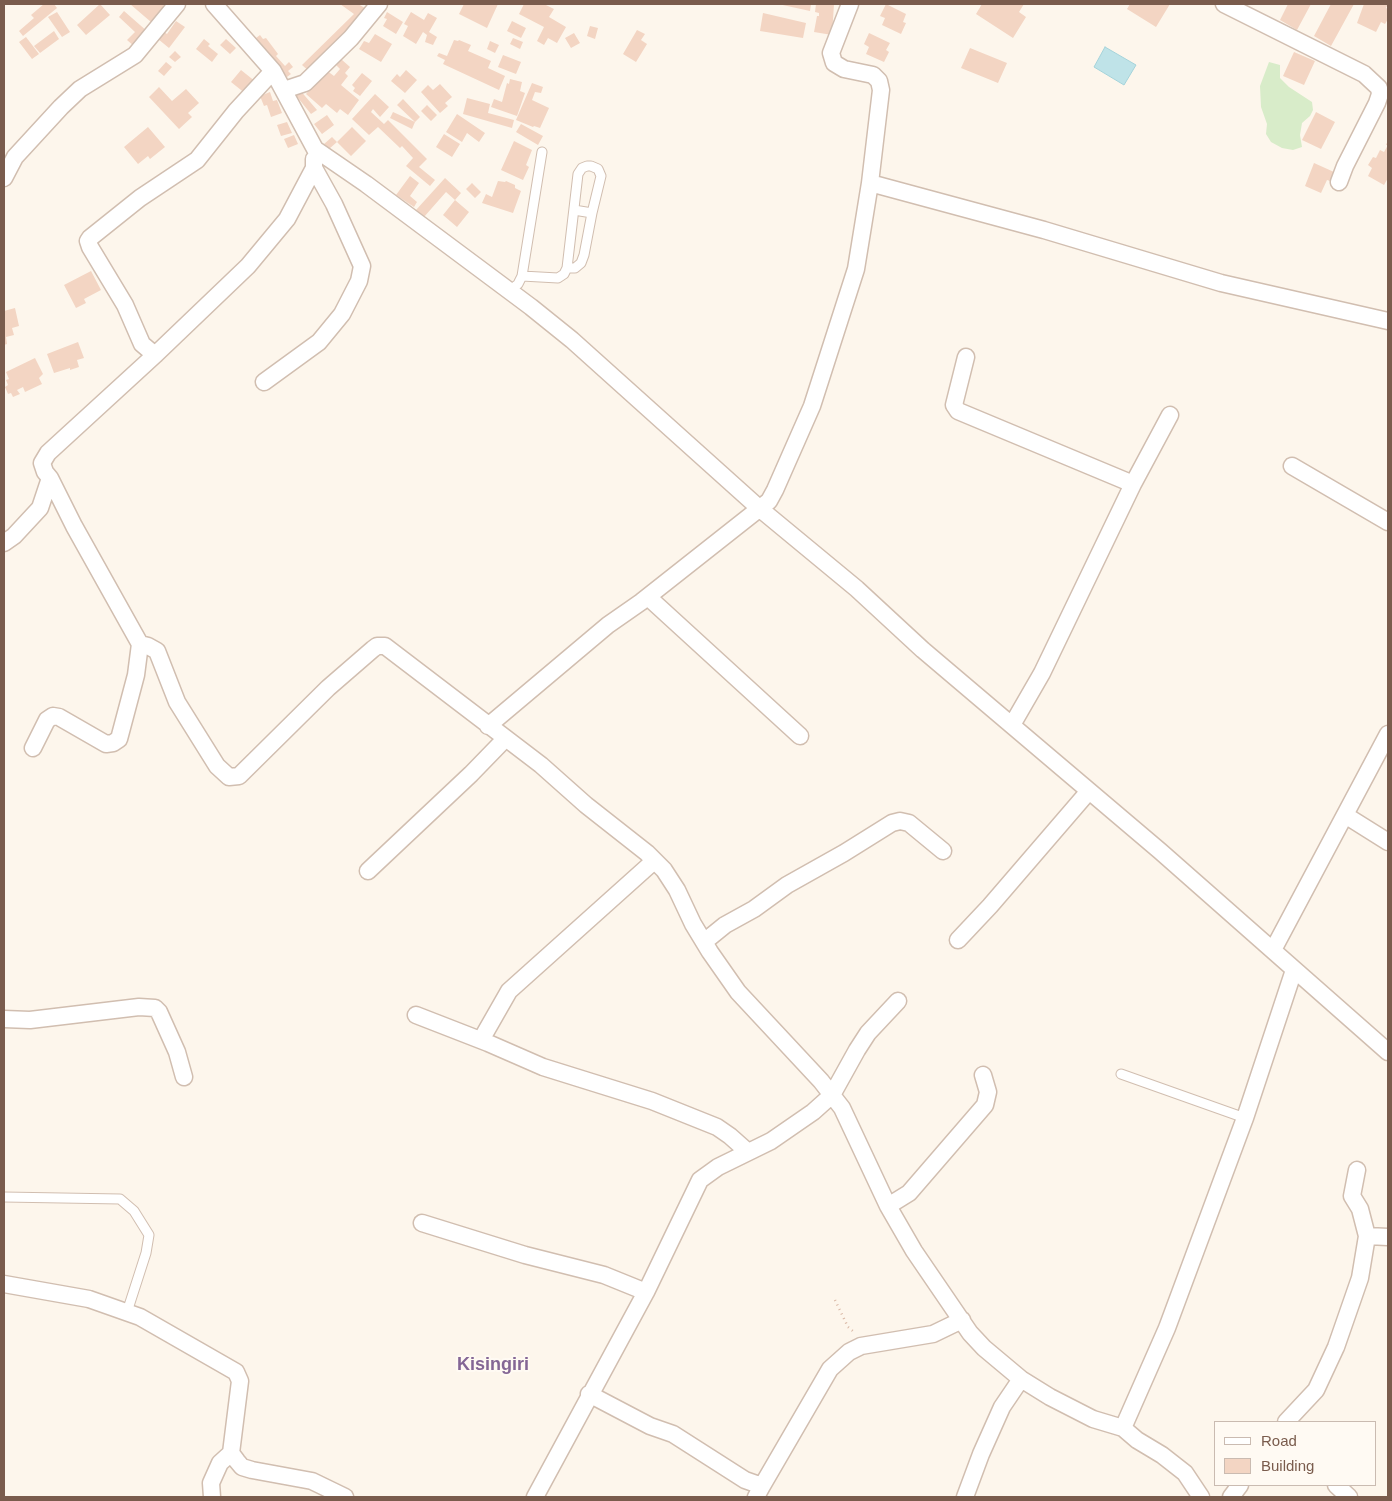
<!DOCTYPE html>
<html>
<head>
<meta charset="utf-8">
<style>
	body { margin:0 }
	#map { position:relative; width:1392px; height:1501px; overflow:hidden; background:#fdf6ec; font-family:Arial,sans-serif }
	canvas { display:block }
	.frame { position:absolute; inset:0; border:5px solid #7a5c4d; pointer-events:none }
	.legend { position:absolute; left:1214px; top:1421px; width:162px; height:65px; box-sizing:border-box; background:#fffaf3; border:1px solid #cabbb1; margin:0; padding:6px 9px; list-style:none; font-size:15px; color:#7a5c4d }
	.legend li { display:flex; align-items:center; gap:10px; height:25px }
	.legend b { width:25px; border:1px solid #cabbb1 }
</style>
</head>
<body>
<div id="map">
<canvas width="1392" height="1501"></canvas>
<div class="frame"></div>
<ul class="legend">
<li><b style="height:6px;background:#fff"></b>Road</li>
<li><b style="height:14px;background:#f3d5c3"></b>Building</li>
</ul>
</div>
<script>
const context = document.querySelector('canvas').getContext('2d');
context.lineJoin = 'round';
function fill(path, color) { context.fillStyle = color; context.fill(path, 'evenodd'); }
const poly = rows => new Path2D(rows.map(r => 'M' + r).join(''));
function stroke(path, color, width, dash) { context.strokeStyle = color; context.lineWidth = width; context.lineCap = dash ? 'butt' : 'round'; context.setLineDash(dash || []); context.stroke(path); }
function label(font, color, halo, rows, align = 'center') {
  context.font = font + ' Arial,sans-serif'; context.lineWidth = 4; context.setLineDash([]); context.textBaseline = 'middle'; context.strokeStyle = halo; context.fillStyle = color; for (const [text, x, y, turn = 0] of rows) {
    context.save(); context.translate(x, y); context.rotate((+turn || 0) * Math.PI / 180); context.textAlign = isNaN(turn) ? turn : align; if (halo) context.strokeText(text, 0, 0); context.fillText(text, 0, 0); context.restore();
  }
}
fill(poly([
	[1269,62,1280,65,1280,78,1289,87,1312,102,1313,110,1310,116,1302,123,1300,135,1302,147,1293,150,1282,148,1271,142,1266,134,1267,124,1261,107,1260,86]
]), '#d8ecc9');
const water = poly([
	[1105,47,1136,65,1124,85,1094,67,1105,47]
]);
fill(water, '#bfe3e8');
stroke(water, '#a5d3da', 1);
fill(poly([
	[44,4,54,4,57,8,23,36,19,31,34,18,31,15],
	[100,4,110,15,86,35,77,25],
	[130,4,162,4,165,7,151,22],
	[340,4,358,4,370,11,311,73,302,65,354,14],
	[464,4,498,4,487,28,459,14],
	[524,4,544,4,554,9,549,17,566,27,557,43,548,38,544,45,537,41,544,27,519,14],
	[778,4,811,4,810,11],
	[816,4,834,4,832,35,814,32,817,16,819,16,819,13,815,12],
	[886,4,906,14,903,22,906,23,901,34,882,25,885,18,880,16],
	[982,4,1024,4,1019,12,1026,17,1013,38,976,14],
	[1130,4,1170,4,1156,27,1127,9],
	[1288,4,1311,4,1297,30,1280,20],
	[1331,4,1354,4,1331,46,1314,36],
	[1364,4,1388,4,1386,8,1388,9,1388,19,1385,24,1381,22,1376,32,1357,23],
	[124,11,148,32,135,47,127,40,135,32,119,17],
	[57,12,70,32,62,37,48,17],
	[387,12,403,22,396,34,383,26,387,19,384,18],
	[411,12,424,20,428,13,437,18,429,32,437,37,433,45,425,42,427,35,423,32,416,44,403,36,408,26,404,24],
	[763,13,806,23,803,38,760,31],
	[176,21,185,27,169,48,158,39,163,31,167,34],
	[512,21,526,28,521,38,507,31],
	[590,26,598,28,595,39,587,36],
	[637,30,645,34,641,40,647,44,636,62,623,54],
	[54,31,59,39,40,53,34,46],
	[574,33,580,43,571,48,565,38],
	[869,33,890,43,886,50,889,52,884,62,866,54,869,47,864,44],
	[375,34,392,44,381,62,359,49,364,41,369,43],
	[260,35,263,39,266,38,278,54,276,56,285,66,289,62,293,67,288,71,291,74,287,77,256,38],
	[26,37,39,54,32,59,19,42],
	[513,38,523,42,520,49,510,44],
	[204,39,210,44,208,46,218,54,212,62,196,49],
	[226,39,236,48,230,54,220,45],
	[454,40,458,41,459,40,471,45,468,51,491,61,488,68,505,76,499,90,443,64,445,60,437,56,439,53,447,56],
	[490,41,499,45,495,53,487,49],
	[970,48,1007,63,998,83,961,68],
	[175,51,181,57,175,62,169,57],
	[1294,52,1315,61,1304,85,1283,76],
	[503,55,521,62,516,74,498,67],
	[341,59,350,67,345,73,348,76,341,85,359,100,348,115,340,109,337,113,326,104,322,108,306,94,326,70,334,76,340,69,336,65],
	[166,62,172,67,164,76,158,71],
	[241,70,256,82,246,94,231,82],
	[406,70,417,80,405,93,391,81,397,74,400,77],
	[362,73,372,81,360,96,353,91,355,88,352,85],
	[510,79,522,82,520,91,525,93,517,116,491,107,494,99,502,102,507,83,509,84],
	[532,83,543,87,541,93,535,92,532,100,549,108,540,128,534,126,533,127,516,120],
	[440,84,452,97,445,103,448,106,440,113,421,92,428,85,433,90],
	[159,87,172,101,186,89,199,103,188,113,192,117,179,129,149,97],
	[299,89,317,110,311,114,294,93],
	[270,92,273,101,277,100,282,113,271,117,267,105,264,106,260,96],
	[375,94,389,107,380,117,373,109,371,112,384,124,388,120,427,159,419,167,435,180,430,186,406,166,413,158,402,146,400,148,378,127,369,135,352,119],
	[467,98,490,104,488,113,514,120,512,128,463,114],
	[403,99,420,117,415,122,412,129,390,118,393,112,415,122,397,105],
	[427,105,437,115,431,121,421,111],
	[1316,112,1335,122,1321,149,1302,140],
	[457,114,485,133,479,142,467,133,462,142,446,132],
	[327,115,334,125,322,134,314,124],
	[287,122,292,133,281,136,277,125],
	[521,124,543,136,538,145,516,132],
	[148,127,165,147,150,159,148,156,138,164,124,147],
	[352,127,366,141,351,156,337,142,329,149,324,144,332,137,337,142],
	[444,134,460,144,452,157,436,147],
	[294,135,298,144,288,148,284,139],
	[1388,140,1388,178,1384,185,1368,176,1372,168,1368,165,1373,157,1376,158,1380,150,1384,152,1388,145,1386,145],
	[514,141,532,150,526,165,529,167,523,180,501,170],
	[1314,163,1334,172,1330,181,1327,180,1321,193,1305,186],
	[410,176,419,183,410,196,417,202,414,207,396,195],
	[445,178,461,193,455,200,446,192,424,217,416,210],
	[498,181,505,182,506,181,515,185,515,188,521,191,513,213,482,203,486,194,492,197],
	[472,183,481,192,475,198,466,189],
	[455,200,469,212,457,227,443,215],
	[91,271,101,290,84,299,86,303,76,308,64,285],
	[15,308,19,326,12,328,14,335,6,337,7,344,4,345,4,311],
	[78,342,84,358,77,360,79,367,70,370,70,368,54,373,47,354],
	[35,358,43,374,39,378,42,384,25,392,23,387,17,390,20,394,13,397,11,393,8,394,5,387,8,385,6,380,9,379,6,372]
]), '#f3d5c3');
const lane = poly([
	[567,268,575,268,581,263,584,255,592,213,574,210],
	[522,276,558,278,564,274,567,268,578,174,582,168,587,166,591,166,598,169,601,176,592,213],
	[509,291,518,284,522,276,542,152],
	[1121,1074,1245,1118],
	[4,1197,120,1199,134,1211,149,1235,146,1253,127,1312]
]);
const street = poly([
	[214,4,273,71,315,149,366,184,531,307,572,340,759,508,857,589,923,650,1160,851,1388,1052],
	[1224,4,1364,74,1379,88,1380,94,1377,103,1345,166,1339,182],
	[284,90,305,83,351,38,379,4],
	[314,168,287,219,248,266,155,355,48,453,42,463,45,472,50,478,74,526,140,644,148,646,157,651,177,702,217,766,229,777,239,776,328,688,373,649,377,646,385,646,541,765,586,805,647,853,664,870,677,890,693,924,710,952,738,992,821,1081,842,1108,888,1206,914,1251,970,1333,984,1348,1021,1379,1050,1397,1093,1419,1123,1428,1137,1440,1162,1455,1185,1473,1201,1497],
	[4,178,15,157,61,107,80,89,135,55,177,4],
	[870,183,1044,230,1221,283,1388,321],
	[155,355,142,344,125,305,90,247,88,241,90,238,140,198,197,160,236,111,273,71],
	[966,357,954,405,958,411,1133,484],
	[264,382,319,342,342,314,359,281,362,266,334,204,314,168,314,159],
	[1292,466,1388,522],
	[4,543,14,536,40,508,50,478],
	[648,597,800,736],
	[1012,725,1042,673,1133,484,1170,415],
	[488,726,608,625,641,602,769,501,775,490,812,406,856,269,870,183,881,90,879,81,873,75,844,69,834,63,831,53,850,4],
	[33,748,47,720,53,716,59,717,106,744,113,743,119,739,136,675,140,644],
	[1345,815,1388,842],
	[368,871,471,774,505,739],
	[958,940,990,906,1089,791],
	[704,942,725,925,754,909,787,885,844,853,892,823,900,821,909,823,943,851],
	[1273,950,1388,734],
	[416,1015,488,1043,543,1067,652,1101,717,1127,730,1136,748,1152],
	[4,1019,30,1020,139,1007,155,1008,159,1012,177,1052,184,1077],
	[481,1040,509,991,654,861],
	[888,1206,909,1193,985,1105,988,1092,983,1075],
	[422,1223,525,1255,604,1275,646,1292],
	[1367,1236,1388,1237],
	[4,1284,89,1299,140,1317,236,1372,240,1381,231,1453,237,1461,242,1467,252,1470,312,1481,345,1497],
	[589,1394,650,1426,673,1434,745,1480,762,1486,756,1497],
	[1286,1422,1316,1390,1336,1347,1360,1278,1367,1236,1360,1209,1352,1196,1357,1170],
	[1123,1428,1167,1328,1245,1118,1294,970],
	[1336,1485,1349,1497],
	[762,1486,830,1369,849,1352,861,1346,933,1334,962,1320],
	[212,1497,211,1483,220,1463,231,1453],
	[535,1497,646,1292,700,1180,718,1167,771,1141,813,1112,832,1095,857,1050,868,1033,898,1001],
	[965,1497,981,1454,1002,1407,1021,1379],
	[1231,1497,1240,1485]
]);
stroke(lane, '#d1beb0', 11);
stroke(street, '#d1beb0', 19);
stroke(poly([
	[835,1300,848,1327,854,1332]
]), '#d9b8a5', 2.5, [1, 4]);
stroke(lane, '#fff', 9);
stroke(street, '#fff', 16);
label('bold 18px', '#846695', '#fffaf3', [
	["Kisingiri",493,1365]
]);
</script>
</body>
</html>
